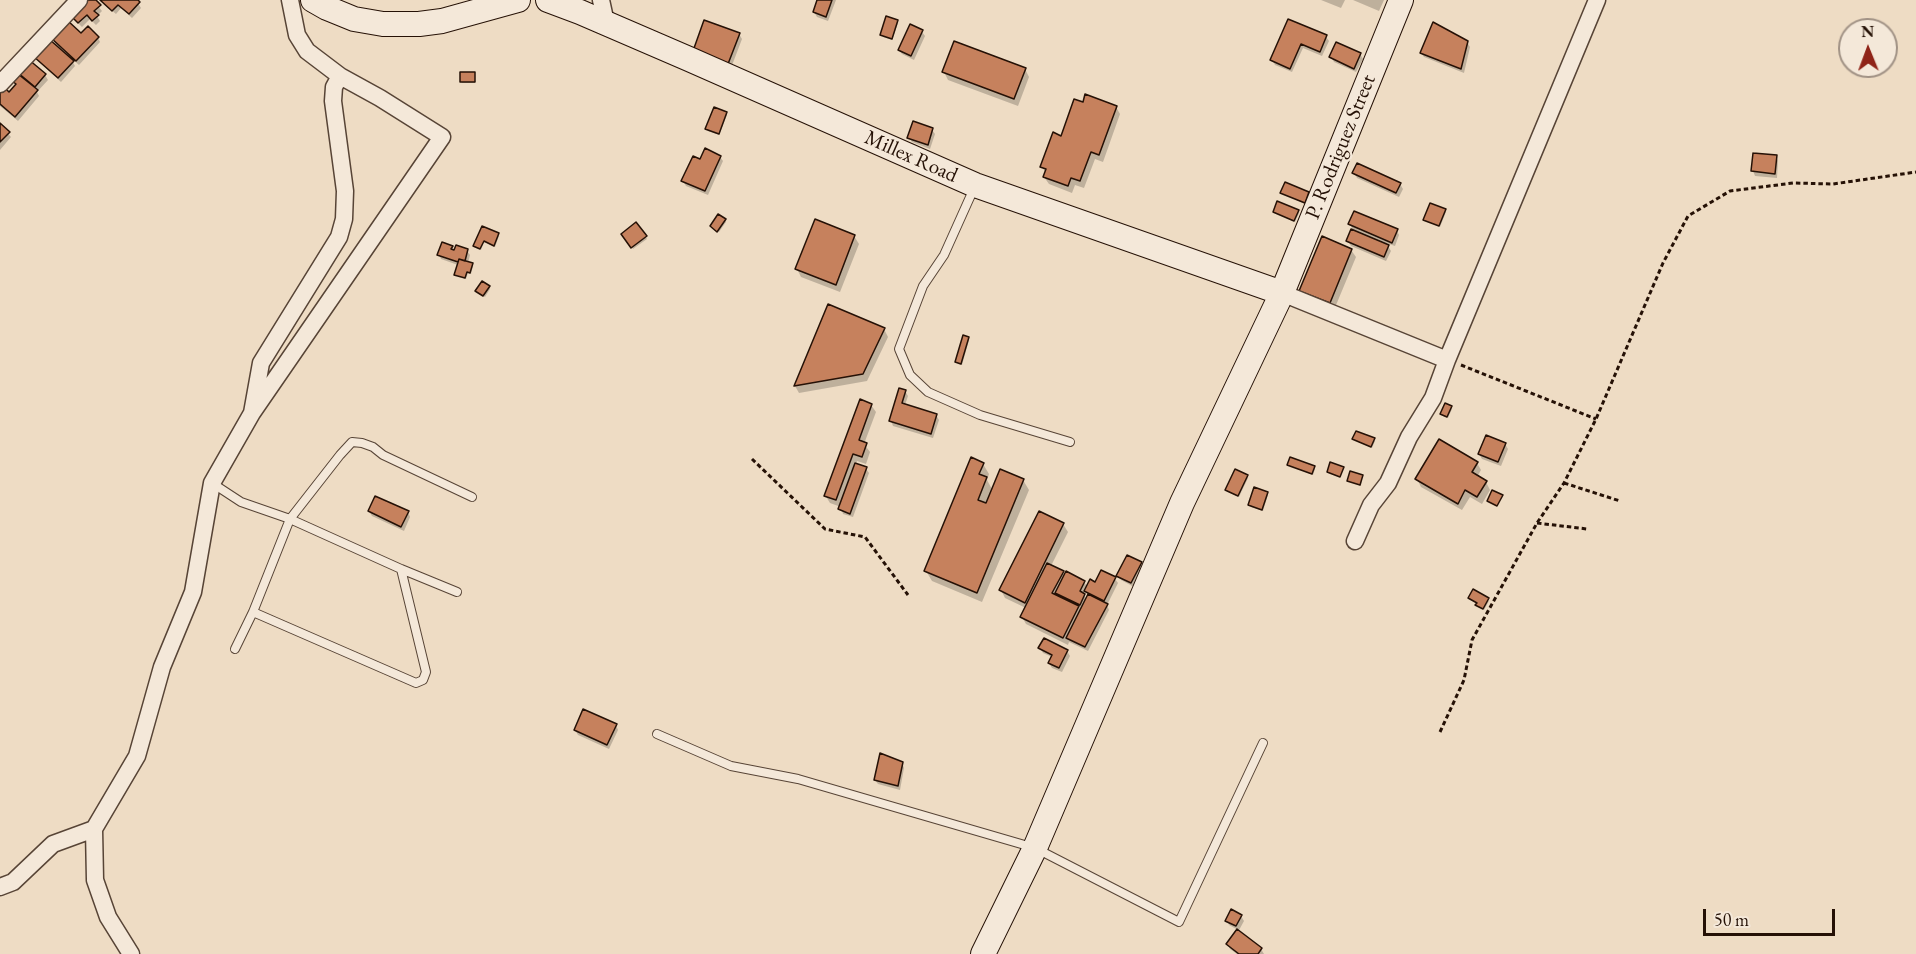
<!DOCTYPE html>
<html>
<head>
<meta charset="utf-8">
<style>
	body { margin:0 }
	#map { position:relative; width:1916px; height:954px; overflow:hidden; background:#eedcc4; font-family:"EB Garamond",serif }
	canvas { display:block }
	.north { position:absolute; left:1838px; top:18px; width:60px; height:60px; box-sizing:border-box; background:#f4e8d9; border:2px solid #a19285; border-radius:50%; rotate:359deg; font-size:16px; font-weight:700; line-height:24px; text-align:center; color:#251106 }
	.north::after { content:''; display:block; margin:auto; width:21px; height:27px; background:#8f2418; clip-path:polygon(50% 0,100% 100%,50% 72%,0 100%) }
	.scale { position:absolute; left:1703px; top:909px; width:132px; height:27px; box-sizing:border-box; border:3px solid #251106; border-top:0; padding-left:8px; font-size:18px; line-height:21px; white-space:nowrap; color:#251106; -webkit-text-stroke:4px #f4e8d9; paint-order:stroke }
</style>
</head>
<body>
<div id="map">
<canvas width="1916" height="954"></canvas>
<div class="north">N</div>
<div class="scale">50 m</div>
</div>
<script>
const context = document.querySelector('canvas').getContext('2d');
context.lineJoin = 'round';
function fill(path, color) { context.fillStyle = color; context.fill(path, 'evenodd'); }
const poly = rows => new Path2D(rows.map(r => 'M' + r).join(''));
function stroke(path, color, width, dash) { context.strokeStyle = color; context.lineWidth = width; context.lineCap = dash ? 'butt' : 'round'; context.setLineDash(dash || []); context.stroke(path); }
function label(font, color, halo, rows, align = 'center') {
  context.font = font + ' "EB Garamond",serif'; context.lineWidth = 4.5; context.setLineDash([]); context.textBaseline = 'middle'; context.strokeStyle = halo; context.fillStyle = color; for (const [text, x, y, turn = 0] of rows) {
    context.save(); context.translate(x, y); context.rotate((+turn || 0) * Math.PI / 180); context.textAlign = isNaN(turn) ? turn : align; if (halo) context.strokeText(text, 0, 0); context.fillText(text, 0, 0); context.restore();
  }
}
fill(poly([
	[93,0,102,11,97,16,100,21,96,25,90,19,82,27,76,21],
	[99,0,136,0,141,8,132,18,121,8,116,14],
	[819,0,836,0,828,21,817,17,814,12],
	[1321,0,1345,0,1341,8],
	[1353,0,1384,0,1379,11],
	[1289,21,1326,37,1329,41,1322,56,1303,48,1292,72,1275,65,1272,60],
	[897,22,898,23,892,40,883,37,882,35],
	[922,32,925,36,914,60,902,54,899,50],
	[739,34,742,39,731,68,697,55],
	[82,35,98,38,100,42,79,65,70,57,75,66,61,82,38,61,35,56,58,48,52,38],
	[1467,42,1470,47,1464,73,1424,57,1421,53],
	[1360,54,1363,59,1356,72,1334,62,1331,57],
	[29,61,45,75,48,80,37,92,39,96,18,121,0,106,0,94,9,94,17,86,14,81],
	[1025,69,1029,77,1018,106,948,80,944,72],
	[474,73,475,83,462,83,461,81],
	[1116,107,1120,114,1103,162,1095,159,1084,188,1075,185,1072,193,1049,184,1044,177,1046,173,1042,167],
	[726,114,727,115,719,135,708,131,707,129],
	[0,125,11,137,0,150],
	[932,130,935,134,930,149,912,142,909,137],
	[1776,156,1778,161,1777,178,1755,176,1753,171],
	[720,157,723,161,708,195,686,186,683,181],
	[1354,173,1400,184,1403,189,1399,197,1357,178],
	[1282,193,1308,193,1309,195,1305,204],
	[1445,210,1446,212,1440,227,1425,220],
	[1298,211,1299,213,1295,222,1274,212],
	[725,220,726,222,719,232,712,228],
	[636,224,647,239,633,249,623,234],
	[1350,224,1397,231,1399,235,1395,246,1386,243,1391,251,1386,261,1351,246,1348,241,1353,230],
	[483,228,499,236,495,247,484,242,481,250,475,246],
	[854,236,859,244,840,292,801,277,797,269],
	[452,247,455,253,467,251,470,255,468,263,473,266,471,274,468,273,466,279,456,275,458,265,441,259,439,254],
	[1351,250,1356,257,1334,310,1305,298,1301,290],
	[489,287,490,289,485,297,478,292],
	[884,329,888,337,867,381,799,393,795,386],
	[968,339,969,340,962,365,958,364,957,362],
	[905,391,908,396,905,405,936,415,939,420,933,438,893,426,891,421],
	[871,405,876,412,864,444,870,452,866,464,857,461,856,465,866,469,869,473,853,517,843,514,841,507,830,503,825,495],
	[1451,407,1452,409,1448,418,1443,416,1442,414],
	[1354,439,1373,440,1375,441,1372,448],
	[1505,444,1508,449,1501,466,1482,459,1479,454],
	[1477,463,1481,470,1477,477,1486,482,1490,490,1482,504,1470,497,1462,510,1421,487,1417,479],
	[983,464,989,474,987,480,993,491,1023,480,1029,490,982,602,932,581,926,571],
	[1288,465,1314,467,1315,469,1313,475],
	[1247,476,1248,478,1239,497,1228,492,1227,490],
	[1362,477,1361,486,1349,481],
	[1267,493,1268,495,1263,511,1251,507,1250,505],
	[369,511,408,512,410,517,404,531,372,516],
	[1040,513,1063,524,1068,532,1051,566,1063,572,1065,576,1084,582,1088,588,1096,584,1115,579,1118,583,1107,605,1109,610,1088,651,1069,642,1068,645,1026,624,1022,617,1026,608,1005,598,1001,590],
	[1085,589,1089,596,1087,600,1083,594],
	[1141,563,1143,568,1134,587,1121,580,1118,576],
	[1473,591,1489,601,1484,610,1477,605,1478,603],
	[1040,648,1067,651,1070,656,1062,672,1052,668,1049,663,1052,657,1043,653],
	[616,725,618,730,609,749,578,735,575,730],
	[902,763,904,768,900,790,878,784,875,780],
	[1241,916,1244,921,1238,932,1261,949,1264,954,1237,954,1230,949,1228,944,1238,930,1229,925,1227,920]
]), '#0003');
const building = poly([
	[81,0,96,0,101,5,94,11,99,15,92,21,87,15,78,23,71,16,81,0],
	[100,0,138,0,140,2,129,14,118,5,112,11,100,0],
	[817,0,832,0,826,17,813,12,817,0],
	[886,16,898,20,892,39,880,35,886,16],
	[1288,19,1327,35,1320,52,1301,44,1290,69,1270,60,1288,19],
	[67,20,81,33,88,26,99,37,76,61,50,37,67,20],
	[704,20,740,33,728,64,693,51,704,20],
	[1433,22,1468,41,1461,69,1420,53,1433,22],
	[910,24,923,30,911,56,898,50,910,24],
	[49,39,74,61,58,78,33,56,49,39],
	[954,41,1026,68,1014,99,942,72,954,41],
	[1336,42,1361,53,1354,69,1329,57,1336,42],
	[28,59,46,74,35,87,17,72,28,59],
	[460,72,475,72,475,82,460,82,460,72],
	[18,74,38,90,15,117,0,104,0,92,4,87,9,92,16,84,12,81,18,74],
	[1085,94,1117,106,1099,155,1091,152,1080,181,1071,178,1068,186,1043,177,1046,169,1040,167,1053,132,1061,136,1074,99,1083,102,1085,94],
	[714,107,727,112,719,134,705,129,714,107],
	[913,121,933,128,928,145,907,138,913,121],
	[0,123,10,132,0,142,0,123],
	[705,148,721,156,705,191,681,181,693,156,700,159,705,148],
	[1753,153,1777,155,1775,174,1751,171,1753,153],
	[1357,163,1401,183,1396,193,1352,173,1357,163],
	[1285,182,1309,192,1305,203,1280,193,1285,182],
	[1277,201,1299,210,1294,221,1273,212,1277,201],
	[1430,203,1446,209,1439,226,1423,220,1430,203],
	[1354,211,1398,229,1392,243,1348,224,1354,211],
	[718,214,726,219,717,232,710,226,718,214],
	[815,219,855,235,836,285,795,269,815,219],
	[636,222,647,236,631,248,621,234,636,222],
	[482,226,499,233,494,246,484,241,480,249,473,246,482,226],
	[1351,229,1389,245,1384,257,1346,241,1351,229],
	[1322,236,1352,249,1330,303,1299,291,1322,236],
	[442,242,453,246,451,249,454,250,456,245,468,249,465,261,459,259,458,262,437,255,442,242],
	[459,259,473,263,470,273,467,272,465,278,454,275,459,259],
	[482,281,490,286,483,296,475,291,482,281],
	[828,304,885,328,863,374,794,386,828,304],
	[963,335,969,337,961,364,955,362,963,335],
	[899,388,906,390,902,403,937,414,931,434,889,421,899,388],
	[860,399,872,404,859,440,867,443,862,457,853,454,836,500,824,496,860,399],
	[1445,403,1452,406,1447,417,1440,414,1445,403],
	[1356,431,1375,438,1371,447,1352,439,1356,431],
	[1486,435,1506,443,1498,462,1478,454,1486,435],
	[1439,439,1478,462,1472,472,1487,481,1477,497,1465,490,1458,504,1415,479,1439,439],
	[971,457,984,463,979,474,987,477,978,500,986,503,1000,469,1024,479,977,593,924,571,971,457],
	[1290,457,1315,466,1312,474,1287,465,1290,457],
	[1330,462,1344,467,1340,477,1327,472,1330,462],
	[855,463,867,467,850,514,838,509,855,463],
	[1235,469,1248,475,1238,496,1225,490,1235,469],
	[1350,471,1363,475,1360,485,1347,481,1350,471],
	[1254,487,1268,492,1262,510,1248,505,1254,487],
	[1492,490,1503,495,1497,506,1487,501,1492,490],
	[375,496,409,511,401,527,368,511,375,496],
	[1039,511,1064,523,1025,603,999,590,1039,511],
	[1127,555,1142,562,1131,583,1116,576,1127,555],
	[1047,563,1064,571,1052,593,1079,606,1063,638,1020,617,1047,563],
	[1101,570,1116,577,1104,601,1084,591,1090,579,1095,582,1101,570],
	[1066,571,1085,581,1080,591,1085,594,1080,605,1055,593,1066,571],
	[1473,589,1489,598,1483,609,1475,605,1477,603,1468,598,1473,589],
	[1088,594,1108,604,1085,647,1066,638,1088,594],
	[1044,638,1068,650,1059,668,1048,663,1052,655,1038,648,1044,638],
	[583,709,617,724,607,745,574,730,583,709],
	[880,753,903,762,898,786,874,780,880,753],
	[1231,909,1242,915,1236,926,1225,921,1231,909],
	[1237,929,1262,948,1258,954,1239,954,1226,944,1237,929]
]);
fill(building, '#c6815d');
stroke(building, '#251106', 1.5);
const lane = poly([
	[975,186,944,255,923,286,899,349,910,375,928,392,980,415,1070,442],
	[212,483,241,502,290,519,401,569,457,592],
	[253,612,416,683,423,680,426,672,401,569],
	[235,649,253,612,290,519,340,455,352,442,362,443,373,447,383,455,472,497],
	[657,734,731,766,798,779,1035,848,1179,922,1263,743]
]);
const street = poly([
	[290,0,297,35,307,51,340,76],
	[601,0,606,23],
	[0,84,79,0],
	[1282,293,1447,360],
	[1355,541,1371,505,1388,483,1409,437,1433,398,1447,360,1597,0],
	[0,887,13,882,53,844,94,829],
	[131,954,108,917,95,880,94,829,137,756,162,667,193,592,212,483,252,413,261,363,339,237,344,219,345,191,333,101,334,87,340,76,380,98,442,137,252,413]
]);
const secondary = poly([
	[313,0,327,8,354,19,383,24,419,24,442,21,518,0],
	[548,0,580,12,689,59,975,185,1282,293],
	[983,954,1035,848,1182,503,1282,293,1401,0]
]);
stroke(lane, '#574436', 10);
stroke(street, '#574436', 19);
stroke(secondary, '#251106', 26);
stroke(poly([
	[1461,365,1596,419],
	[752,459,825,529,865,537,908,595],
	[1564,483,1620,501],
	[1537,523,1587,529],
	[1440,732,1464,680,1472,640,1537,523,1564,483,1596,419,1663,263,1688,216,1730,191,1793,183,1833,184,1916,172]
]), '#251106', 3, [4.5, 3]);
stroke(lane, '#f4e8d9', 8);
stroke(street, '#f4e8d9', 16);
stroke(secondary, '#f4e8d9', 24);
label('21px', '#251106', '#f4e8d9', [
	["P. Rodriguez Street",1341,147,-68],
	["Millex Road",911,157,24]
]);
</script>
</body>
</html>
